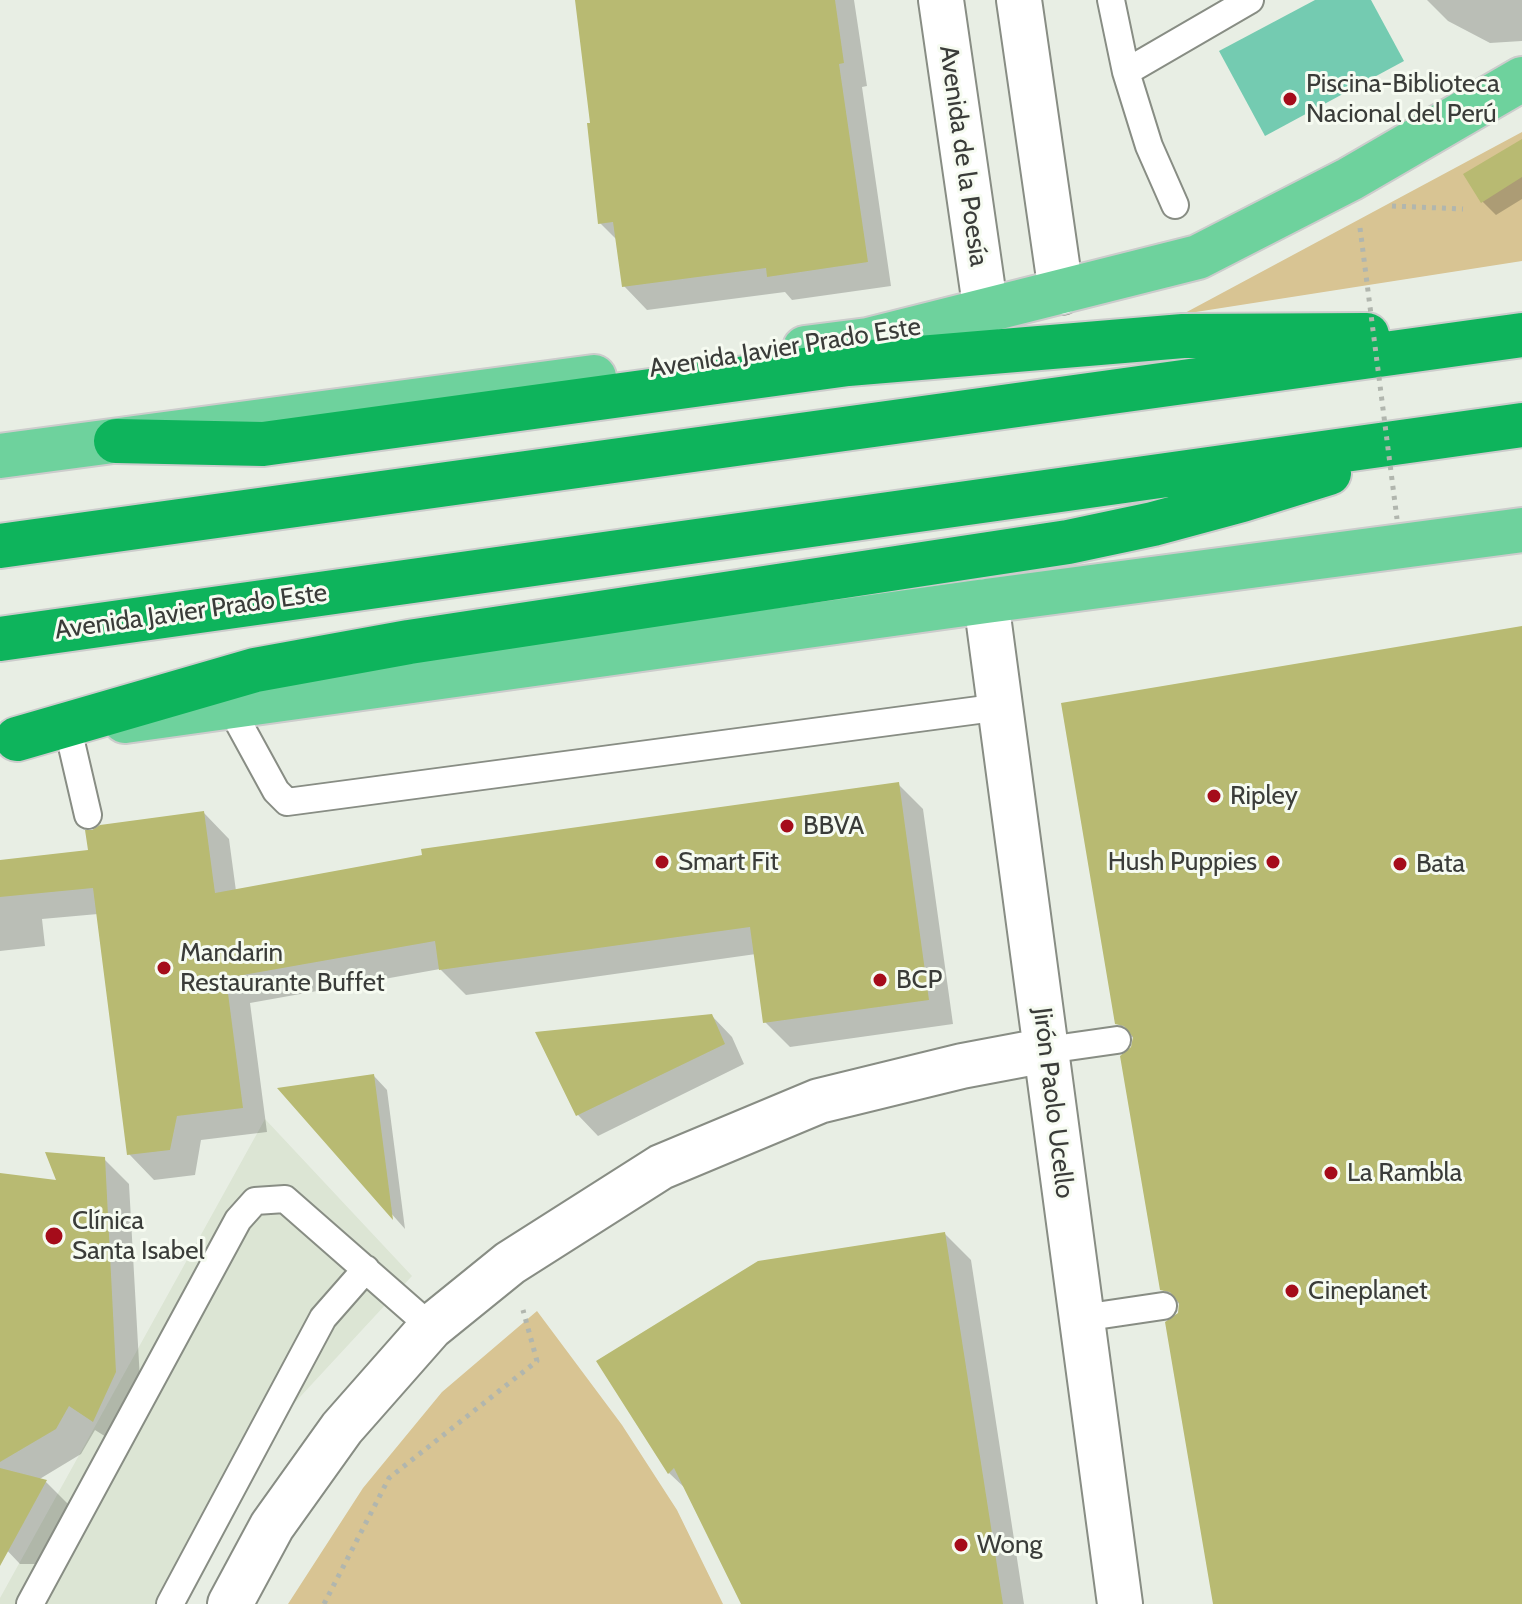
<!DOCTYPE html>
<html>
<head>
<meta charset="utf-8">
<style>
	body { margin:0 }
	canvas { display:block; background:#e8eee4 }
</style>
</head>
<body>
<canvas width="1522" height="1604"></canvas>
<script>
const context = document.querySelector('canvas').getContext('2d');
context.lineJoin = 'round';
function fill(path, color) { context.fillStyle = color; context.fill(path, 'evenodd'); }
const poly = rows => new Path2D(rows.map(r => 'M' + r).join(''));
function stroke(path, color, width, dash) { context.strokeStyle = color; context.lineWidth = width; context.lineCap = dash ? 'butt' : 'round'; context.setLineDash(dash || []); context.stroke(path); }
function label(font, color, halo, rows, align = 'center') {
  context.font = font + ' Cabin,sans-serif'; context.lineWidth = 6; context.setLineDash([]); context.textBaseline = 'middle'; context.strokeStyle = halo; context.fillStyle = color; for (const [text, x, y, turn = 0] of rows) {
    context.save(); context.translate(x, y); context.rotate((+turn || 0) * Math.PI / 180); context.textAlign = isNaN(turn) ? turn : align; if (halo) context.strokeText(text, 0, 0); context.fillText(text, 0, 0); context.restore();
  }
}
fill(poly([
	[265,1119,412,1276,275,1424,181,1604,0,1604,0,1598]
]), '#dce5d4');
fill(poly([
	[1522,132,1522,261,1183,314],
	[537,1311,622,1425,677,1510,723,1604,288,1604,363,1488,442,1392]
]), '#d8c493');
fill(poly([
	[1315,0,1371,0,1404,61,1265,136,1219,51]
]), '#74cbb1');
fill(poly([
	[577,0,854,0,867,86,862,87,891,286,792,300,785,292,647,310,624,286,617,240,600,223,592,125],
	[1427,0,1522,0,1522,41,1490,43,1448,21],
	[1522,141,1522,199,1496,215,1482,201],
	[1522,628,1522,1604,1215,1604,1179,1314,1181,1304,1176,1303,1162,1289,1133,1048,1135,1038,1131,1037,1117,1023],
	[898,784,923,809,953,1024,790,1047,765,1022,756,954,466,995,440,969,250,1003,267,1132,201,1140,195,1175,154,1180,129,1154,98,914,42,919,45,946,0,951,0,862,90,852,204,813,229,839,236,891],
	[712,1016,732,1037,744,1064,598,1136,578,1115,538,1033],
	[374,1076,387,1090,405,1229,281,1089],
	[104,1159,129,1184,141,1398,119,1445,95,1430,81,1454,38,1480,46,1482,71,1507,40,1564,20,1564,0,1543,0,1175,60,1182],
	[945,1234,971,1260,1024,1604,743,1604,687,1490,669,1473,599,1362]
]), '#0003');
fill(poly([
	[575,0,835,0,844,63,839,64,868,262,767,277,766,268,622,287,613,222,598,224,587,123,590,123],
	[1522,139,1522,177,1481,203,1463,174],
	[1522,626,1522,1604,1213,1604,1165,1322,1178,1313,1179,1303,1170,1292,1160,1290,1120,1056,1131,1047,1133,1037,1124,1026,1115,1024,1061,703],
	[899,782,929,1000,763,1023,750,927,439,970,435,941,226,978,243,1108,177,1116,170,1150,127,1155,93,888,0,897,0,860,88,850,85,830,92,830,100,825,204,811,215,893,422,855,421,849],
	[712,1014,725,1044,576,1116,535,1032],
	[374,1074,393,1220,277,1088],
	[45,1152,105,1157,116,1372,93,1422,69,1406,56,1429,0,1462,0,1173,56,1180],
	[945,1232,1003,1604,741,1604,674,1468,668,1474,596,1361,758,1261],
	[0,1468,47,1480,0,1566]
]), '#b8ba72');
const service = poly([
	[1111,0,1126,72,1149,146,1175,205],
	[1126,72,1250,0],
	[230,707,276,791,287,802,1001,707],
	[68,729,88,815],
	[1047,1050,1117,1040],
	[1082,1318,1163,1306],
	[30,1604,238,1220,255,1201,285,1199,431,1327],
	[170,1604,323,1318,366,1269]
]);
const minor = poly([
	[986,601,1120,1604],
	[230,1604,272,1526,342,1428,431,1327,510,1263,661,1167,819,1101,962,1066,1047,1050]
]);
const tertiary = poly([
	[941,0,986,312],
	[1019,0,1061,292]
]);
const primary = poly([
	[805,348,868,340,1198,257,1350,179,1522,79],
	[0,456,594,377],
	[125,721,986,601,1522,530]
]);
const motorway = poly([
	[116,441,263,444,848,364,1183,336,1367,335],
	[0,546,1522,335],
	[0,639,1522,425],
	[17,739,255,670,409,642,1068,542,1153,524,1242,500,1329,473]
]);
stroke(service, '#888d84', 30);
stroke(minor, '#888d84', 48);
stroke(tertiary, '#888d84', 48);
stroke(primary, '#ccc', 48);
stroke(motorway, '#ccc', 48);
stroke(poly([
	[1392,206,1463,209],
	[324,1604,389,1478,537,1361,523,1310]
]), '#b1b6ae', 5, [4, 6]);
stroke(service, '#fff', 26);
stroke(minor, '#fff', 44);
stroke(tertiary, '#fff', 44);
stroke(primary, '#6ed29d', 44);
stroke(motorway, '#0eb45c', 44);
stroke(poly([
	[1360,228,1397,519]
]), '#b1b6ae', 5, [4, 6]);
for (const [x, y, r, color] of [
	[1290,99,8,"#a50c1a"],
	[1214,796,8,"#a50c1a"],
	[787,826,8,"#a50c1a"],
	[662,862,8,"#a50c1a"],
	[1273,862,8,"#a50c1a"],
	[1400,864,8,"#a50c1a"],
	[164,968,8,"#a50c1a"],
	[880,980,8,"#a50c1a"],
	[1331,1173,8,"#a50c1a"],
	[54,1236,10,"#a50c1a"],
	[1292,1291,8,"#a50c1a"],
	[961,1545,8,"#a50c1a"]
]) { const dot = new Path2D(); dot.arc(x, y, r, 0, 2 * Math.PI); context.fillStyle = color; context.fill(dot); stroke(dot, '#f6fbf1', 3); }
label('26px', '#3a3c39', '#f6fbf1', [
	["Piscina-Biblioteca",1306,84],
	["Nacional del Perú",1306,114],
	["Ripley",1230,796],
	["BBVA",803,826],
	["Smart Fit",678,862],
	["Hush Puppies",1257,862,"right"],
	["Bata",1416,864],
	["Mandarin",180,953],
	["Restaurante Buffet",180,983],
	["BCP",896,980],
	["La Rambla",1347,1173],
	["Clínica",72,1221],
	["Santa Isabel",72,1251],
	["Cineplanet",1308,1291],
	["Wong",977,1545]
], 'left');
label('26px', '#3a3c39', '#f6fbf1', [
	["Avenida de la Poesía",963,156,82],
	["Avenida Javier Prado Este",785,348,-9],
	["Avenida Javier Prado Este",191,612,-8],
	["Jirón Paolo Ucello",1053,1103,83]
]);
</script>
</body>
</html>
